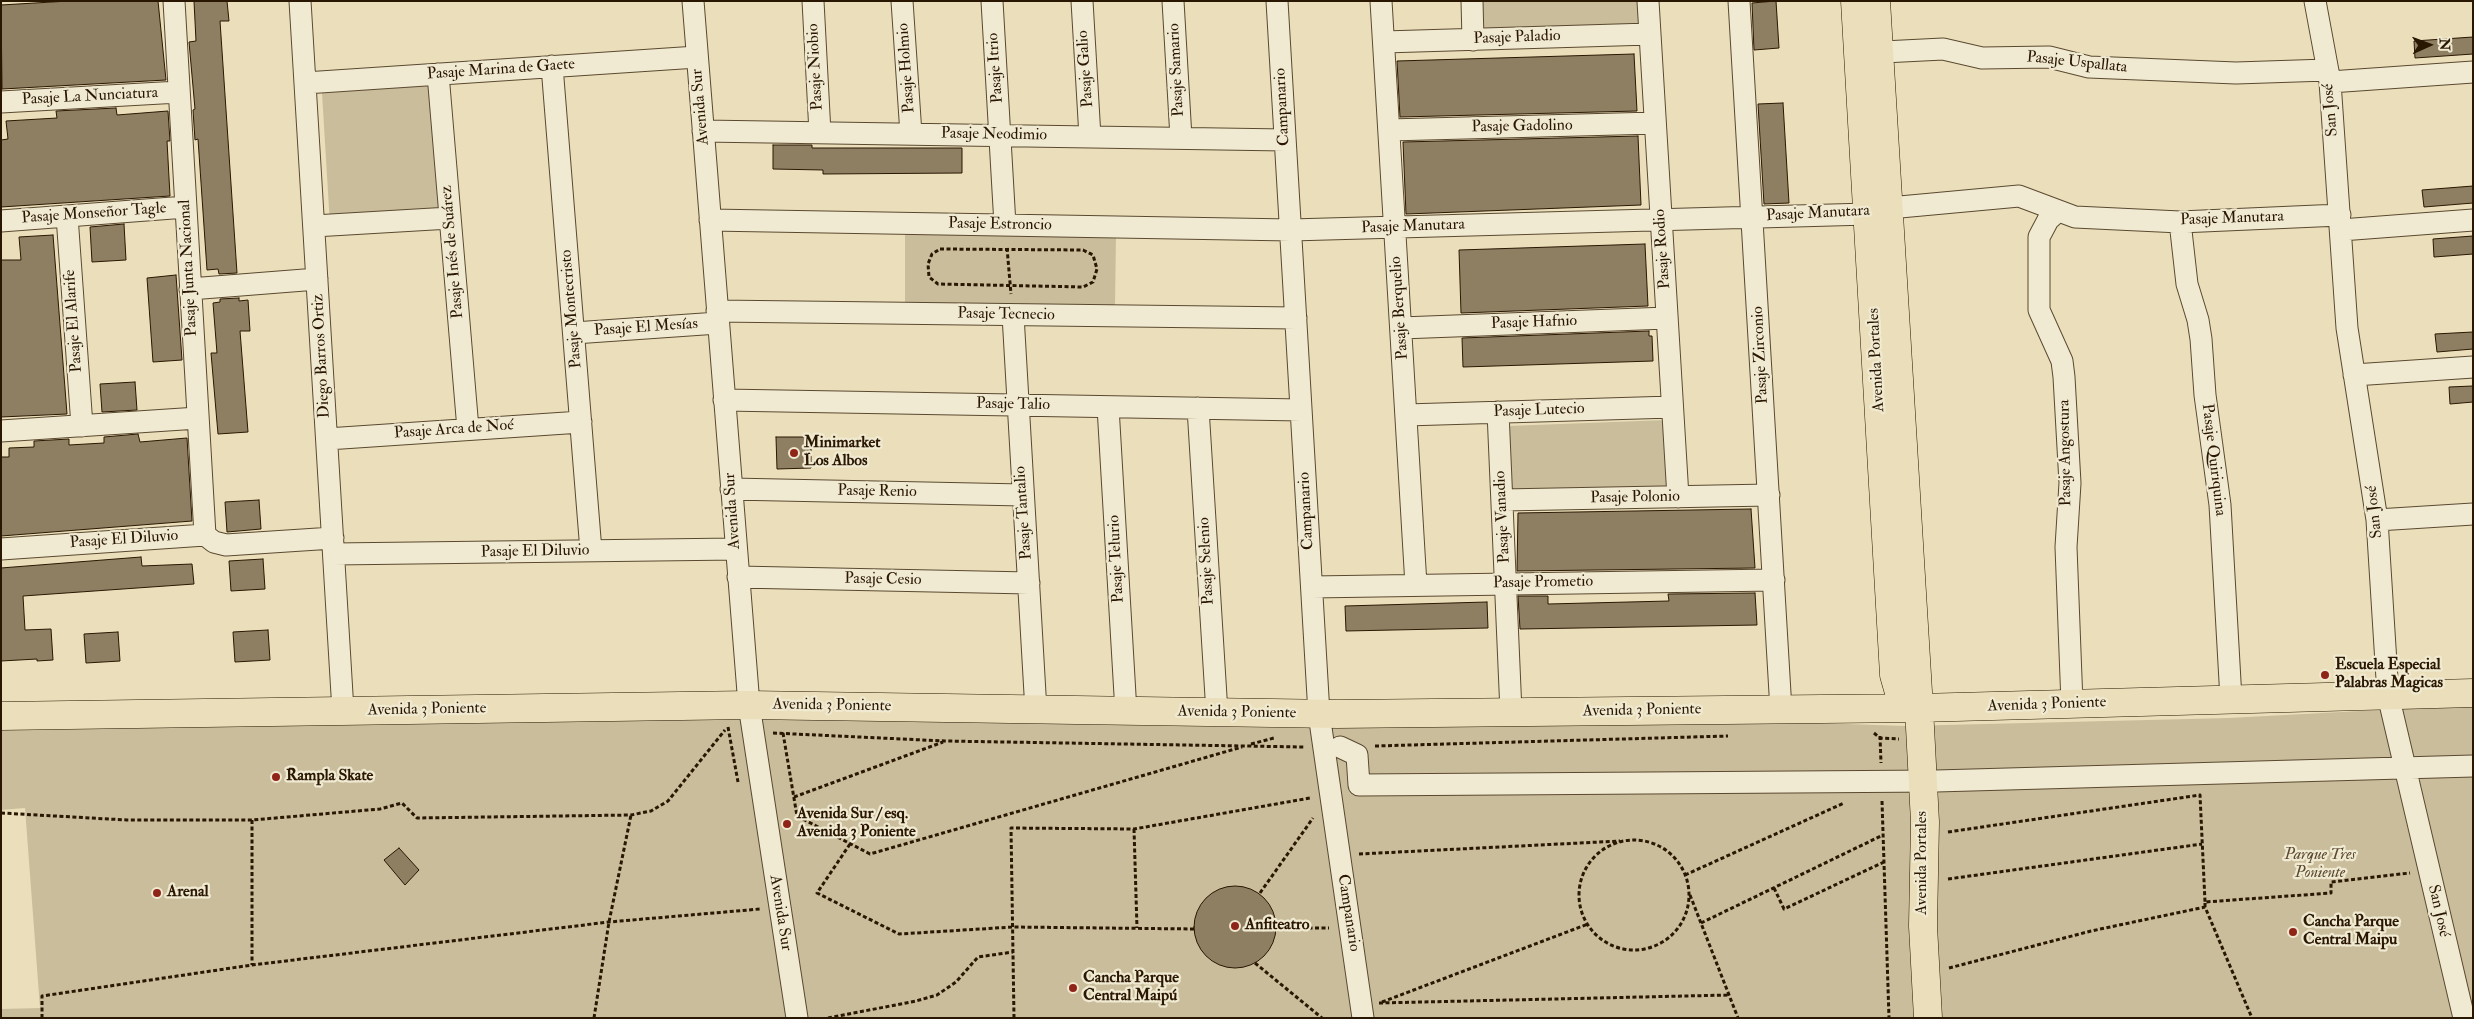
<!DOCTYPE html>
<html>
<head>
<meta charset="utf-8">
<style>
	body { margin:0 }
	#map { position:relative; width:2474px; height:1019px; overflow:hidden; background:#eadfba; font-family:"IM FELL Double Pica",serif }
	canvas { display:block }
	.frame { position:absolute; inset:0; border:2px solid #2a1702; pointer-events:none }
	.north { position:absolute; left:2404px; top:20px; width:50px; height:50px; -webkit-text-stroke:4px #f1ead2; paint-order:stroke; rotate:88deg; font-size:14px; font-weight:700; line-height:20px; text-align:center; color:#2a1702 }
	.north::after { content:''; display:block; margin:auto; width:18px; height:22px; background:#2a1702; clip-path:polygon(50% 0,100% 100%,50% 72%,0 100%) }
</style>
</head>
<body>
<div id="map">
<canvas width="2474" height="1019"></canvas>
<div class="frame"></div>
<div class="north">N</div>
</div>
<script>
const context = document.querySelector('canvas').getContext('2d');
context.lineJoin = 'round';
function fill(path, color) { context.fillStyle = color; context.fill(path, 'evenodd'); }
const poly = rows => new Path2D(rows.map(r => 'M' + r).join(''));
function stroke(path, color, width, dash) { context.strokeStyle = color; context.lineWidth = width; context.lineCap = dash ? 'butt' : 'round'; context.setLineDash(dash || []); context.stroke(path); }
function label(font, color, halo, rows, align = 'center') {
  context.font = font + ' "IM FELL Double Pica",serif'; context.lineWidth = 4.5; context.setLineDash([]); context.textBaseline = 'middle'; context.strokeStyle = halo; context.fillStyle = color; for (const [text, x, y, turn = 0] of rows) {
    context.save(); context.translate(x, y); context.rotate((+turn || 0) * Math.PI / 180); context.textAlign = isNaN(turn) ? turn : align; if (halo) context.strokeText(text, 0, 0); context.fillText(text, 0, 0); context.restore();
  }
}
fill(poly([
	[1481,1,1639,1,1640,27,1482,33],
	[438,85,446,215,330,225,322,93],
	[905,233,1116,234,1115,305,905,303],
	[1666,420,1669,488,1510,494,1508,426],
	[2473,705,2473,1018,1,1018,1,1009,40,1008,25,808,1,810,1,724,734,718,1297,728,1790,722,1905,726,2229,718]
]), '#c9bd9b');
const building = poly([
	[69,1,158,1,166,80,2,89,1,5,69,1],
	[194,1,227,1,229,21,220,21,237,273,219,274,218,269,207,270,198,139,195,140,193,110,195,109,189,42,196,41,194,1],
	[1776,1,1779,48,1754,50,1752,3,1776,1],
	[2473,37,2473,54,2415,58,2414,41,2473,37],
	[1634,54,1637,111,1400,117,1397,61,1634,54],
	[1783,103,1789,203,1764,204,1758,104,1783,103],
	[116,108,117,115,168,111,170,141,167,141,170,196,1,207,1,140,8,139,6,121,57,118,56,111,116,108],
	[1638,136,1641,205,1406,214,1403,142,1638,136],
	[773,145,812,145,812,148,962,148,962,173,823,174,823,170,773,169,773,145],
	[2473,186,2473,203,2424,207,2422,190,2473,186],
	[124,224,126,260,92,262,90,227,124,224],
	[53,235,67,414,1,417,1,260,21,260,19,237,53,235],
	[2473,236,2473,254,2434,257,2433,239,2473,236],
	[1645,244,1648,306,1461,313,1459,250,1645,244],
	[176,275,182,360,153,362,147,278,176,275],
	[239,298,239,301,248,300,250,331,240,331,248,432,218,434,211,353,217,353,213,303,220,302,220,299,239,298],
	[1649,331,1649,336,1652,336,1653,361,1463,367,1462,338,1649,331],
	[2473,332,2473,349,2437,352,2435,334,2473,332],
	[135,382,137,410,102,412,100,384,135,382],
	[2473,386,2473,402,2450,404,2449,387,2473,386],
	[138,434,140,442,187,438,192,521,1,536,1,457,9,457,9,448,34,447,34,441,69,439,69,445,104,443,104,437,138,434],
	[776,437,811,437,811,468,777,469,776,437],
	[259,500,261,529,227,532,225,502,259,500],
	[1751,509,1755,568,1517,571,1518,513,1751,509],
	[141,557,142,566,192,564,194,584,23,596,25,630,51,629,53,660,37,661,37,659,1,661,1,568,141,557],
	[263,559,265,589,231,591,229,561,263,559],
	[1755,593,1757,625,1520,629,1518,596,1548,596,1548,604,1669,601,1668,594,1755,593],
	[1487,602,1488,628,1346,631,1345,606,1487,602],
	[268,630,270,660,235,662,233,632,268,630],
	[118,632,120,661,86,663,84,634,118,632],
	[399,848,419,870,405,885,384,860,399,848],
	'1194 927a41 41 0 1 1 82 0a41 41 0 1 1-82 0Z'
]);
fill(building, '#8e7f62');
stroke(building, '#2a1702', 1);
const minor = poly([
	[174,1,205,535],
	[300,1,343,711],
	[693,1,749,705,797,1018],
	[813,1,820,133],
	[902,1,911,134],
	[992,1,1005,225],
	[1082,1,1090,137],
	[1173,1,1181,138],
	[1277,1,1319,714,1363,1018],
	[1381,1,1416,585],
	[1472,1,1473,40],
	[1648,1,1678,497],
	[1739,1,1781,710],
	[2315,1,2330,82,2347,328,2377,520,2388,695,2464,1018],
	[1384,42,1650,34],
	[1863,53,1943,49,1982,58,2049,57,2089,67,2236,73,2327,70],
	[552,66,591,551],
	[438,74,468,429],
	[2330,82,2473,72],
	[305,83,697,57],
	[1,102,179,92],
	[1389,130,1655,123],
	[703,131,1285,140],
	[2057,212,2048,220,2039,237,2039,310,2062,361,2064,377,2070,483,2066,547,2072,704],
	[67,216,82,426],
	[710,220,1291,230,1868,214,1889,208,2019,196,2075,217,2180,222,2340,215],
	[1,221,186,207],
	[2180,222,2187,284,2198,320,2201,339,2205,395,2220,505,2231,699],
	[314,226,450,218],
	[2341,230,2473,220],
	[190,289,317,279],
	[717,311,1296,318],
	[1013,315,1036,711],
	[1401,328,1667,318],
	[574,333,718,323],
	[2354,375,2473,367],
	[724,400,1301,410],
	[1108,407,1126,712],
	[1198,408,1217,713],
	[1498,412,1511,712],
	[1406,415,1672,407],
	[1,431,198,418],
	[327,439,581,422],
	[731,489,1023,495],
	[1502,500,1769,495],
	[2377,520,2473,514],
	[1,549,205,535,214,542,226,545,333,538],
	[334,554,736,549],
	[738,577,1029,583],
	[1312,587,1774,580],
	[1340,747,1357,755,1359,785,1936,781,2473,766]
]);
const major = poly([
	[1855,1,1894,675,1898,689,1903,697,1919,708],
	[1876,1,1919,708,1925,822,1923,926,1928,1018],
	[1,716,749,705,1337,714,1919,708,2473,693]
]);
stroke(minor, '#5a4930', 23);
stroke(major, '#2a1702', 29);
stroke(poly([
	[1007,248,1011,294],
	[940,249,1083,250,1093,255,1097,269,1093,282,1083,287,938,284,929,277,928,264,932,254,940,249],
	[728,727,738,782],
	[773,733,945,741,1304,747],
	[783,733,797,816,870,854,1242,747],
	[1874,733,1880,738,1899,739],
	[1880,736,1881,763],
	[1251,744,1274,738],
	[1375,746,1728,736],
	[794,797,943,742],
	[1882,801,1889,1018],
	[1,813,127,820,252,820,380,809,402,803,417,818,631,815,651,811,668,801,725,730],
	[252,820,252,965],
	[1134,829,1137,928],
	[1948,832,2200,795,2205,902],
	'1579 895a55 55 0 1 1 110 0a55 55 0 1 1-110 0Z',
	[850,844,817,893,899,934,1013,927,1195,929],
	[1359,854,1620,841],
	[1685,875,1844,803],
	[1948,879,2202,844],
	[1774,888,1784,909,1884,862],
	[1260,893,1313,818],
	[1690,895,1738,1018],
	[2205,907,2205,902,2331,893,2331,882,2410,873],
	[1701,923,1883,835],
	[1289,928,1329,928],
	[1255,963,1322,1018],
	[1949,968,2091,931,2205,907,2252,1018],
	[1382,1002,1588,924],
	[1379,1003,1729,995],
	[42,1018,42,996,252,965,609,922,760,909],
	[594,1018,609,922,631,815],
	[828,1018,916,1001,937,995,956,982,978,957,1013,952],
	[1014,1018,1011,828,1134,829,1310,798]
]), '#2a1702', 3, [4, 2.5]);
stroke(minor, '#f1ead2', 21);
stroke(major, '#eadfba', 28);
for (const [x, y, r, color] of [
	[794,453,5,"#8f2418"],
	[2325,675,5,"#8f2418"],
	[276,777,5,"#8f2418"],
	[787,824,5,"#8f2418"],
	[157,893,5,"#8f2418"],
	[1235,926,5,"#8f2418"],
	[2293,932,5,"#8f2418"],
	[1073,988,5,"#8f2418"]
]) { const dot = new Path2D(); dot.arc(x, y, r, 0, 2 * Math.PI); context.fillStyle = color; context.fill(dot); stroke(dot, '#f1ead2', 2); }
label('16px', '#2a1702', '#f1ead2', [
	["Pasaje Paladio",1517,38,-2],
	["Pasaje Uspallata",2077,63,6],
	["Pasaje Niobio",816,67,-93],
	["Pasaje Holmio",907,68,-94],
	["Pasaje Itrio",996,68,-94],
	["Pasaje Galio",1086,69,-94],
	["Pasaje Marina de Gaete",501,70,-4],
	["Pasaje Samario",1177,70,-93],
	["Pasaje La Nunciatura",90,97,-3],
	["Avenida Sur",701,107,-95],
	["Campanario",1283,107,-93],
	["San José",2331,110,-95],
	["Pasaje Gadolino",1522,127,-1],
	["Pasaje Neodimio",994,135,1],
	["Pasaje Monseñor Tagle",94,214,-4],
	["Pasaje Manutara",1818,214,-3],
	["Pasaje Manutara",2232,219,-2],
	["Pasaje Estroncio",1000,225,1],
	["Pasaje Manutara",1413,227,-2],
	["Pasaje Rodio",1663,249,-94],
	["Pasaje Inés de Suárez",453,252,-95],
	["Pasaje Junta Nacional",189,268,-93],
	["Pasaje Berquelio",1400,308,-94],
	["Pasaje Montecristo",572,309,-95],
	["Pasaje Tecnecio",1006,315,1],
	["Pasaje El Alarife",74,321,-94],
	["Pasaje Hafnio",1534,323,-2],
	["Pasaje El Mesías",646,328,-4],
	["Pasaje Zirconio",1761,355,-93],
	["Diego Barros Ortiz",322,356,-93],
	["Avenida Portales",1877,360,-93],
	["Pasaje Talio",1013,405,1],
	["Pasaje Lutecio",1539,411,-2],
	["Pasaje Arca de Noé",454,430,-4],
	["Pasaje Angostura",2066,453,-91],
	["Pasaje Quiriquina",2213,460,83],
	["Pasaje Renio",877,492,1],
	["Pasaje Polonio",1635,498,-1],
	["Avenida Sur",733,511,-94],
	["Campanario",1307,511,-93],
	["San José",2375,512,-96],
	["Pasaje Tantalio",1024,513,-94],
	["Pasaje Vanadio",1503,517,-93],
	["Pasaje El Diluvio",124,540,-4],
	["Pasaje El Diluvio",535,552,-1],
	["Pasaje Telurio",1117,559,-93],
	["Pasaje Selenio",1207,561,-93],
	["Pasaje Cesio",883,580,1],
	["Pasaje Prometio",1543,583,-1],
	["Avenida 3 Poniente",2047,705,-2],
	["Avenida 3 Poniente",832,706,1],
	["Avenida 3 Poniente",427,710,-1],
	["Avenida 3 Poniente",1642,711,-1],
	["Avenida 3 Poniente",1237,713,1],
	["Avenida Portales",1923,863,-90],
	["San José",2438,911,77],
	["Avenida Sur",780,913,81],
	["Campanario",1348,913,81]
]);
label('bold 16px', '#2a1702', '#f1ead2', [
	["Minimarket",804,444],
	["Los Albos",804,462],
	["Escuela Especial",2335,666],
	["Palabras Magicas",2335,684],
	["Rampla Skate",286,777],
	["Avenida Sur / esq.",797,815],
	["Avenida 3 Poniente",797,833],
	["Arenal",167,893],
	["Cancha Parque",2303,923],
	["Central Maipu",2303,941],
	["Anfiteatro",1245,926],
	["Cancha Parque",1083,979],
	["Central Maipú",1083,997]
], 'left');
label('italic 16px', '#5a4930', '#f1ead2', [
	["Parque Tres",2320,856],
	["Poniente",2320,874]
]);
</script>
</body>
</html>
